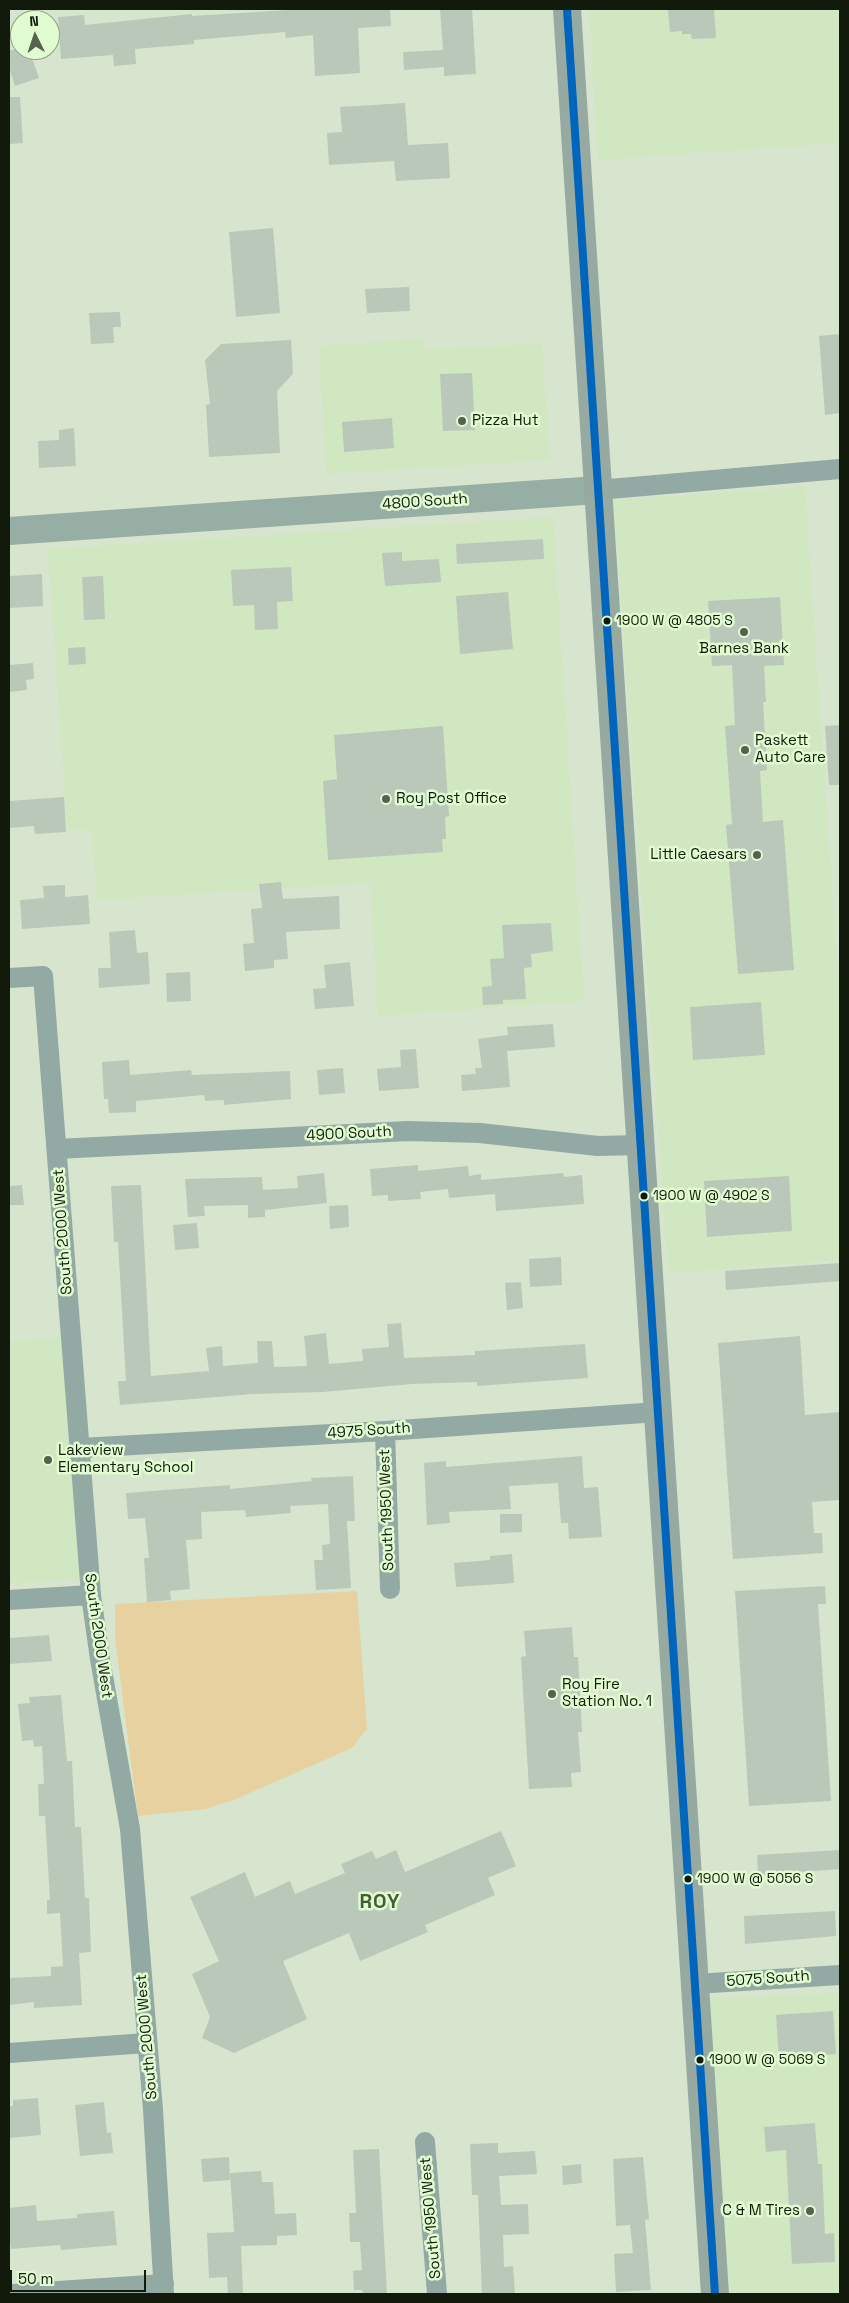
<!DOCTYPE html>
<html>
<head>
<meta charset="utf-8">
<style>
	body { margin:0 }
	#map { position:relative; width:849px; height:2303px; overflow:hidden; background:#d7e5ce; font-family:"Space Grotesk",sans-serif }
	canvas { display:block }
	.frame { position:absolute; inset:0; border:10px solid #111a0b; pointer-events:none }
	.north { position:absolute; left:10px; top:10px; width:50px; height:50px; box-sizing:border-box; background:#e2fcd1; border:1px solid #8ea282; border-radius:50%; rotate:356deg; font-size:14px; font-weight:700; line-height:20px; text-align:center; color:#111a0b }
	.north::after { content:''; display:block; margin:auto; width:18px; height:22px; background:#56614f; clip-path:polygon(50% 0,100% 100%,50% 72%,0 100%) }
	.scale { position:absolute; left:10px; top:2270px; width:136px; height:22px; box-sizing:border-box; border:2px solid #111a0b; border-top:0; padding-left:6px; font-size:15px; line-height:18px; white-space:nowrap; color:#111a0b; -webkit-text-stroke:4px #e2fcd1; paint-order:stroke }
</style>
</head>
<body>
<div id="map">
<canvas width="849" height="2303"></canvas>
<div class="frame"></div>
<div class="north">N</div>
<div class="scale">50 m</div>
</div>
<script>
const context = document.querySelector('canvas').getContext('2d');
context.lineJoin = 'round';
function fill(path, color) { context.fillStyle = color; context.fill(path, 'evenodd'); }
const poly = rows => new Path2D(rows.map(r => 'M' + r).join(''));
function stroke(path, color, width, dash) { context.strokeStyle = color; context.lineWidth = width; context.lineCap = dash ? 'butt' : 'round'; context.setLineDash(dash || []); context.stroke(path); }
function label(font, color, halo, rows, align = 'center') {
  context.font = font + ' "Space Grotesk",sans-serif'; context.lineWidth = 5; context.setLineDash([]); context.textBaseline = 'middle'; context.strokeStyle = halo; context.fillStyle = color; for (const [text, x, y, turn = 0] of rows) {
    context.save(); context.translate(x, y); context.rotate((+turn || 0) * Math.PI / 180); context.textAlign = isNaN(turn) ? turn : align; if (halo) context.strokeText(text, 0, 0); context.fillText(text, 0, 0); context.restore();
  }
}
fill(poly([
	[589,9,837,9,840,51,840,143,598,160],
	[424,338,426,349,542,344,550,460,326,474,319,346],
	[805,487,840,1010,840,1260,668,1273,614,500],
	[553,517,584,1001,378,1016,370,883,96,900,92,829,67,830,48,549],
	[78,1337,96,1579,9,1583,9,1341],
	[840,1993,840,2294,730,2294,710,1998]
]), '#d0e7c2');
fill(poly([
	[357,1591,367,1729,352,1748,236,1799,206,1809,138,1816,115,1639,115,1604]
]), '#e8d1a0');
fill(poly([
	[305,9,390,9,391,26,358,28,360,73,315,76,313,35,286,38,285,32,194,40,194,44,135,49,136,64,114,66,113,55,61,59,58,17,84,15,85,25,192,14,192,16],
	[440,9,472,9,476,74,444,76,444,67,404,70,403,52,443,50],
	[668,9,714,9,716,38,692,39,691,34,682,34,682,31,670,32],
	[9,50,29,50,39,78,15,86,9,67],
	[9,97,20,97,23,143,9,144],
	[405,103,408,145,448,143,450,178,396,181,394,161,329,165,327,133,342,132,340,107],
	[273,228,280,313,236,317,229,232],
	[409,287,410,311,367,313,365,289],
	[120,312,121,327,113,327,114,343,91,344,89,313],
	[840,334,840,413,825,415,819,336],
	[291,340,293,374,277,391,280,453,209,457,206,405,210,404,205,360,221,344],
	[472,373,475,430,443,431,440,374],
	[392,418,394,448,344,452,342,422],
	[74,428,76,466,39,468,38,441,59,440,59,430],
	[543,539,544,559,457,564,456,544],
	[402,552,402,561,439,559,441,582,385,586,382,553],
	[291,567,293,601,277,602,278,629,255,630,254,605,233,606,231,570],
	[42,574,43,606,9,608,9,576],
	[103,576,105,619,84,620,82,577],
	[508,592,513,649,460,654,456,596],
	[780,597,784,665,764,666,766,702,763,702,767,770,760,771,763,822,783,820,794,970,738,974,726,825,732,824,725,726,735,725,732,665,712,666,708,601],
	[85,647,86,664,69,665,68,648],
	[33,663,34,679,26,680,27,690,9,692,9,665],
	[840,725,840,785,829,785,825,726],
	[443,726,449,816,445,817,446,839,442,839,443,852,328,860,323,781,337,779,334,735],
	[64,797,66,832,35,834,34,826,9,828,9,801],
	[281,882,283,899,339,896,340,929,286,932,288,959,274,960,274,968,245,971,243,944,254,943,251,909,262,908,259,884],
	[65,885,65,897,88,895,90,924,22,929,20,900,44,898,43,886],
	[551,923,553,951,531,954,532,967,524,968,526,999,503,1000,503,1004,483,1005,482,987,492,986,490,959,504,958,502,925],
	[135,930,137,953,148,952,150,984,99,988,98,968,111,968,109,932],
	[350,962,354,1006,315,1009,313,989,326,988,324,965],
	[190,972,191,1001,167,1002,166,973],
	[761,1002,765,1055,693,1060,690,1007],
	[553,1024,555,1047,507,1051,510,1087,462,1091,461,1075,476,1074,475,1068,482,1068,478,1039,508,1035,507,1027],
	[416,1049,419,1088,379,1091,377,1069,401,1067,400,1050],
	[129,1060,130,1075,191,1070,192,1075,290,1071,291,1099,224,1105,224,1100,205,1101,204,1095,136,1101,136,1112,109,1113,108,1099,104,1099,102,1062],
	[343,1068,345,1093,319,1095,317,1070],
	[418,1165,418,1171,468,1166,469,1176,481,1174,481,1180,563,1173,564,1177,582,1175,584,1204,496,1211,495,1194,449,1198,448,1189,420,1192,421,1199,388,1201,388,1195,372,1196,370,1169],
	[324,1173,327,1203,265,1210,265,1217,248,1218,248,1205,204,1206,205,1216,188,1217,185,1179,262,1177,263,1190,298,1188,297,1176],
	[789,1176,792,1231,707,1237,704,1181],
	[22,1185,24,1205,9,1205,9,1186],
	[141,1185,151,1376,209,1371,206,1348,222,1346,223,1366,258,1363,257,1341,272,1341,274,1367,307,1366,304,1336,326,1333,329,1364,363,1361,362,1349,389,1347,387,1324,401,1323,404,1358,475,1355,475,1351,585,1344,588,1378,477,1386,477,1382,412,1384,323,1392,253,1394,120,1405,118,1381,126,1381,118,1242,114,1242,111,1186],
	[348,1205,349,1227,330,1229,329,1206],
	[197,1223,199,1248,175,1250,173,1225],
	[561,1257,562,1285,530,1287,529,1259],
	[840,1263,840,1281,726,1290,725,1271],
	[521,1282,523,1308,507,1310,505,1283],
	[800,1336,805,1415,840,1412,840,1500,812,1502,814,1533,822,1533,823,1553,733,1559,718,1343],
	[582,1456,584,1488,598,1487,602,1537,569,1539,568,1523,561,1523,558,1483,509,1486,511,1509,449,1512,450,1523,427,1525,424,1463,446,1461,446,1467],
	[353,1476,355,1521,347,1521,351,1588,316,1590,314,1560,323,1560,322,1545,330,1544,328,1504,290,1506,291,1513,246,1517,245,1510,201,1512,202,1539,186,1540,190,1589,170,1591,171,1600,147,1602,144,1558,149,1558,145,1518,128,1519,126,1493,230,1485,230,1489,312,1481,311,1478],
	[500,1514,522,1514,522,1532,500,1533],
	[512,1554,514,1583,456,1587,454,1563,490,1560,490,1556],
	[825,1586,826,1604,818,1604,831,1801,749,1806,735,1591],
	[572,1627,574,1657,578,1657,582,1732,578,1732,581,1772,571,1773,572,1787,529,1789,521,1657,526,1656,524,1631],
	[49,1635,52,1661,9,1664,9,1638],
	[61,1695,67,1761,72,1761,75,1827,81,1827,85,1898,89,1898,91,1952,79,1953,82,2005,34,2008,34,2002,9,2005,9,1978,51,1976,51,1967,63,1966,60,1913,47,1914,47,1900,50,1900,45,1816,39,1816,38,1784,44,1784,42,1746,34,1747,33,1740,22,1741,18,1704,30,1703,29,1697],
	[501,1831,516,1866,488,1878,495,1895,425,1925,428,1932,360,1961,349,1933,283,1961,307,2019,234,2053,202,2038,210,2017,192,1974,219,1961,190,1897,245,1872,255,1897,290,1881,295,1894,345,1873,341,1864,372,1851,376,1859,396,1850,405,1872],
	[840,1850,840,1869,758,1875,757,1855],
	[835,1911,836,1936,745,1944,744,1916],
	[833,2011,836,2054,779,2058,776,2015],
	[38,2098,41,2135,9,2138,9,2106,13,2106,13,2100],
	[104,2102,107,2133,111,2132,113,2153,80,2156,75,2105],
	[815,2123,818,2164,822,2164,825,2234,834,2233,835,2262,792,2264,786,2150,766,2152,764,2127],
	[498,2143,498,2153,535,2151,537,2174,499,2176,501,2205,528,2204,529,2234,503,2235,504,2267,513,2266,515,2294,482,2294,478,2195,472,2195,470,2144],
	[379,2149,387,2294,363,2294,362,2290,354,2290,353,2271,362,2270,360,2242,350,2242,349,2213,356,2213,353,2150],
	[229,2157,230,2180,203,2182,201,2159],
	[643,2157,649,2219,645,2220,651,2290,616,2292,614,2254,633,2253,630,2225,616,2226,613,2159],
	[581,2164,582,2183,563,2185,562,2166],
	[261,2171,262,2182,273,2182,275,2214,296,2213,297,2235,277,2236,277,2245,241,2246,243,2294,228,2294,227,2277,209,2278,207,2233,234,2232,230,2173],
	[36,2205,37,2221,77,2218,77,2214,114,2211,117,2245,61,2250,60,2245,11,2249,9,2234,9,2208]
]), '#bac8b9');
stroke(poly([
	[598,490,840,469],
	[9,978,43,976,91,1595,100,1659,130,1829,153,2110,164,2294],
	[57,1149,408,1131,480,1133,598,1146,640,1145],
	[385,1431,390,1589],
	[80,1448,385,1431,658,1412],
	[9,1600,91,1595],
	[695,1984,840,1975],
	[9,2053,146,2043],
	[425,2142,437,2294],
	[13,2294,164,2284]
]), '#93a9a4', 20);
stroke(poly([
	[9,531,598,490]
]), '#97aea5', 28);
stroke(poly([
	[567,9,715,2294]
]), '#97aaa2', 28);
stroke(poly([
	[567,9,715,2294]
]), '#0065bd', 8);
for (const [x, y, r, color] of [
	[462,421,5,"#56614f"],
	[607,621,4.5,"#111a0b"],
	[744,632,5,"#56614f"],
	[745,750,5,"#56614f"],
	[386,799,5,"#56614f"],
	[757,855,5,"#56614f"],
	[644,1196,4.5,"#111a0b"],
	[48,1460,5,"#56614f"],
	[552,1694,5,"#56614f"],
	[688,1879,4.5,"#111a0b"],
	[700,2060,4.5,"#111a0b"],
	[810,2211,5,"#56614f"]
]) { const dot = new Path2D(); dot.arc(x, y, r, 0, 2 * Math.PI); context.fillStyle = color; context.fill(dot); stroke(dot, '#e2fcd1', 2); }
label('14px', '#111a0b', '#e2fcd1', [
	["1900 W @ 4805 S",616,621],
	["1900 W @ 4902 S",653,1196],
	["1900 W @ 5056 S",697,1879],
	["1900 W @ 5069 S",709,2060]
], 'left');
label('15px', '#111a0b', '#e2fcd1', [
	["Pizza Hut",472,421],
	["Barnes Bank",744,649,"center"],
	["Paskett",755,741],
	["Auto Care",755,758],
	["Roy Post Office",396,799],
	["Little Caesars",747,855,"right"],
	["Lakeview",58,1451],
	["Elementary School",58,1468],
	["Roy Fire",562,1685],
	["Station No. 1",562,1702],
	["C & M Tires",800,2211,"right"]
], 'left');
label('15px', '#111a0b', '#e2fcd1', [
	["4800 South",425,502,-4],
	["4900 South",349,1134,-3],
	["South 2000 West",63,1232,-94],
	["4975 South",369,1431,-4],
	["South 1950 West",387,1510,-92],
	["South 2000 West",98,1636,82],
	["5075 South",768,1979,-4],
	["South 2000 West",147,2037,-95],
	["South 1950 West",431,2218,-95]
]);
context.letterSpacing = '1px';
label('bold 20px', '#465c37', '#e2fcd1', [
	["ROY",380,1903]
]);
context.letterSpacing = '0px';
</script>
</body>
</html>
